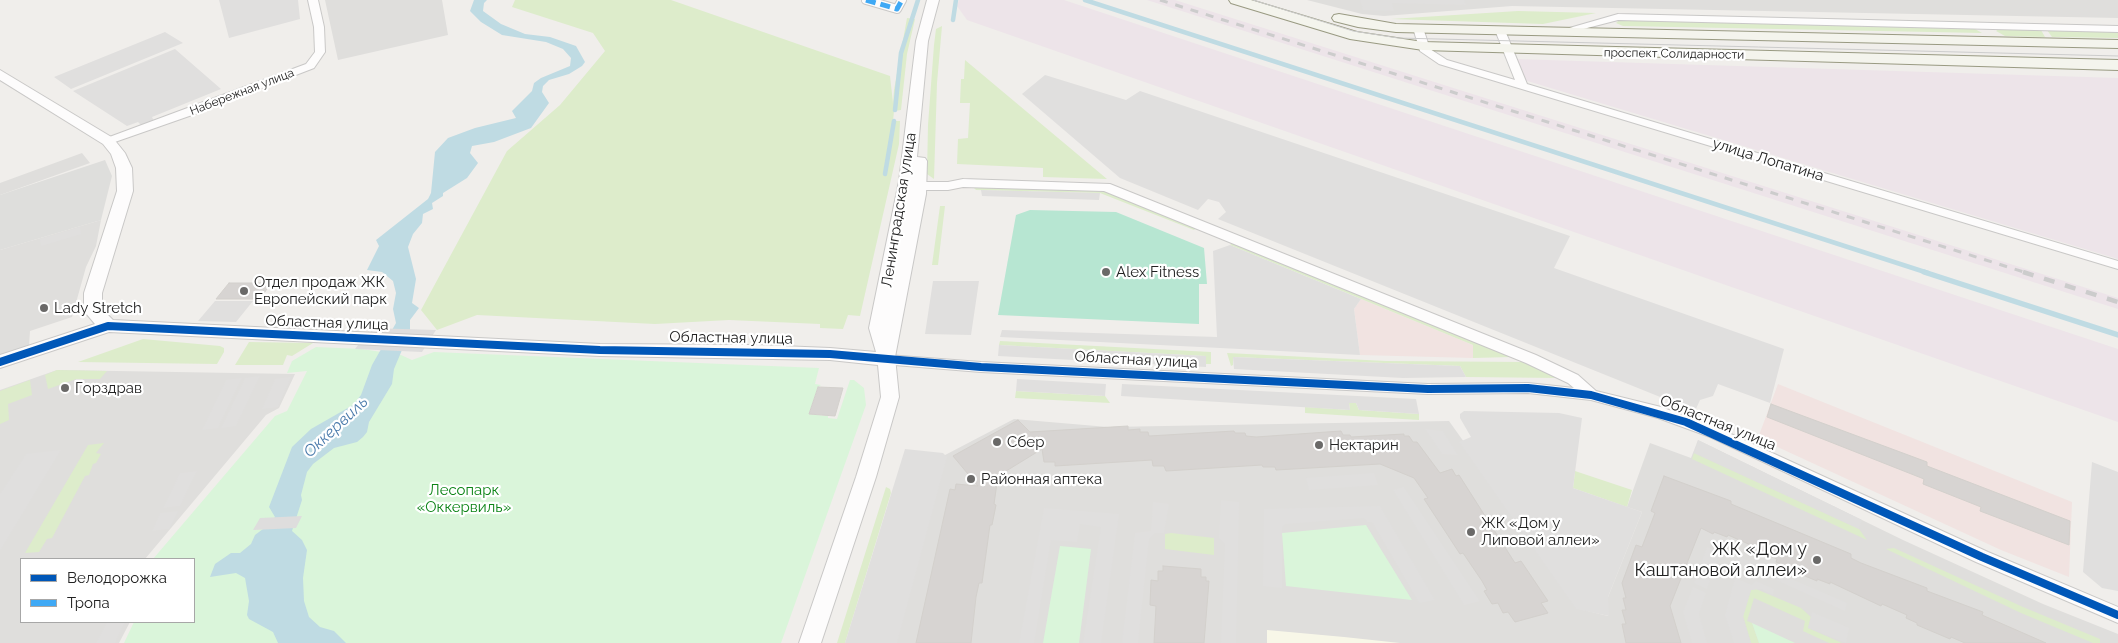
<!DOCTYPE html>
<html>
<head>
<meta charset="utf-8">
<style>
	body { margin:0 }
	#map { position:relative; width:2118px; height:643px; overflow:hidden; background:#f0eeeb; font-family:Raleway,sans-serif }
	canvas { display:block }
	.legend { position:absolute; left:20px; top:558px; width:175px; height:65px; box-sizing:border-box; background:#fff; border:1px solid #a7a7a7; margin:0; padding:6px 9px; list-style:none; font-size:15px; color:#222 }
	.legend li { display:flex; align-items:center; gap:10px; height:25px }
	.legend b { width:25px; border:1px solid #a7a7a7 }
</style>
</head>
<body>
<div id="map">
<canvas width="2118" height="643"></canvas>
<ul class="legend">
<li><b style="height:6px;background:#0057b8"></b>Велодорожка</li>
<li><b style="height:6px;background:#3fa9f5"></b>Тропа</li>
</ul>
</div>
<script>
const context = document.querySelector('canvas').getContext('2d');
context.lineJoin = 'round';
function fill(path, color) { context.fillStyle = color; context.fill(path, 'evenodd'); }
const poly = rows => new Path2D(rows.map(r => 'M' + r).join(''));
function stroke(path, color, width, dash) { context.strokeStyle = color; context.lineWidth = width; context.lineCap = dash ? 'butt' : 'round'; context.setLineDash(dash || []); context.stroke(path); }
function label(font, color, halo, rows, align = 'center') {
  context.font = font + ' Raleway,sans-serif'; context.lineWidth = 4.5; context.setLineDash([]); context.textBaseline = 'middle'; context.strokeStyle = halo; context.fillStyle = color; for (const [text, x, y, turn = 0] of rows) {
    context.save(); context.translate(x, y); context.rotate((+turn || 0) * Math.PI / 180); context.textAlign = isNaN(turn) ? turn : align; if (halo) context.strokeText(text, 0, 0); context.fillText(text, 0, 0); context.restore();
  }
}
fill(poly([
	[325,0,442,0,448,35,338,60],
	[1307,0,2118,0,2118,18,1512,6,1384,16,1362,14],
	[82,153,90,163,0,195,0,183],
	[101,220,96,246,86,267,72,317,30,331,29,346,0,356,0,250],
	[57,370,295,374,279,408,266,415,145,559,21,559,21,622,130,622,119,643,0,643,0,390],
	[1014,419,1108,427,1449,421,1584,610,1608,616,1608,597,1642,512,1627,507,1650,443,1691,458,1698,440,1903,540,2043,604,2118,634,2118,643,881,643,926,465]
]), '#dfdedc');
fill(poly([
	[1361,299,1473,345,1473,358,1360,355,1354,309],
	[1778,384,2072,502,2069,577,2001,550,1758,438]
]), '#f1e3e1');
fill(poly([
	[959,0,1064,0,2118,349,2118,422,967,20,957,6],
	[1147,0,1175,0,2118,298,2118,309],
	[1515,59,2118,78,2118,259,1524,80]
]), '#ede4e9');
fill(poly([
	[1267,630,1344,637,1400,643,1267,643]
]), '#f8f7e8');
fill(poly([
	[105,160,112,176,101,220,0,250,0,195]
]), '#dededc');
fill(poly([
	[515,0,671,0,890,76,893,103,894,90,907,18,915,19,907,54,901,110,894,111,893,121,900,121,899,144,860,316,848,315,843,329,820,328,820,324,729,320,655,324,477,315,437,330,421,310,507,151,560,105,605,51,593,33,512,7],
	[1518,11,1596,13,1543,24,1391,19],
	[1619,20,1975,29,1982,33,1623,26,1616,23],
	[942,26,937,83,934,179,927,174,928,125,934,45,936,29],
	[1999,29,2041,30,2045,37,2005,36,1996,31],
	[2047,30,2118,32,2118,38,2052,37],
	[965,60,1107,179,1043,177,1043,168,957,164,958,139,968,138,970,103,960,103,961,79,964,79],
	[976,187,1100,189,1197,227,1194,230,1100,193,976,190,974,188],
	[940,206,945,206,938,265,932,265],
	[1233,242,1512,357,1473,358,1473,345,1230,245],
	[143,339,220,346,224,348,224,352,217,364,78,362],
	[1000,341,1211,352,1211,364,1206,364,1205,356,999,345],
	[249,342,313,343,292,356,287,355,283,365,235,365],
	[1227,353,1386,361,1525,362,1560,378,1466,377,1460,366,1233,357,1233,365,1231,366],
	[57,370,107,371,100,379,76,379,48,389,45,375],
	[30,380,32,395,8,404,9,420,0,424,0,391],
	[1016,391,1105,396,1110,403,1015,398],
	[1349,403,1356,403,1359,410,1419,414,1419,420,1305,413,1305,407,1350,410],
	[104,443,96,453,101,454,96,463,93,464,89,475,85,476,52,538,47,539,39,552,25,553,88,445],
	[1694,453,1859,529,1867,540,1692,459],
	[1575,471,1632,490,1627,507,1573,488],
	[886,487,890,489,891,493,845,643,837,643],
	[1171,533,1214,538,1214,555,1165,549,1165,534],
	[1894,548,2023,607,2100,639,2100,643,2093,643,2021,613,1886,549],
	[1756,589,1801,608,1811,617,1808,628,1842,643,1829,643,1803,631,1805,621,1754,598,1747,621,1752,623,1759,643,1751,643,1743,616,1751,590]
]), '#ddeccb');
fill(poly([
	[316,347,362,349,401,355,412,360,434,352,819,368,815,384,821,385,818,387,809,414,828,416,828,418,837,419,850,380,854,380,864,388,866,405,781,643,124,643,134,622,194,622,194,559,153,559,275,416,287,411,307,371,287,373,292,361],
	[1366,525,1412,600,1286,586,1282,533],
	[1060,546,1091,549,1079,643,1043,643],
	[1752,623,1795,643,1759,643]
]), '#daf5da');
fill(poly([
	[1030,210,1116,212,1204,248,1207,284,1199,284,1199,324,998,315,1016,215]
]), '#b7e6d2');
fill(poly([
	[219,0,298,0,300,19,229,38],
	[1360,0,1464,0,1466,5,1392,3,1394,11,1363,10],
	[165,32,183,43,71,89,54,77],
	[175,49,221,89,152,117,154,121,142,126,138,122,127,126,73,91],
	[1045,75,1126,100,1140,91,1570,236,1554,268,1784,349,1770,403,1718,384,1713,396,1700,400,1695,411,1218,219,1226,212,1219,202,1208,199,1198,210,1120,178,1022,94],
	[981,190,1100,193,1099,200,982,196],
	[80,227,81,234,41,246,40,239],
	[1230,245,1361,299,1354,309,1360,355,1000,337,1002,330,1217,337,1213,251],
	[933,281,979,281,971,335,925,334],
	[215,301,253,301,236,322,198,321],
	[999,345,1206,356,1206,367,998,356],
	[1233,357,1460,366,1466,377,1403,378,1234,369],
	[260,376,236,426,221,428,245,378],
	[291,377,278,407,262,409,275,379],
	[242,378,218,428,202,430,226,380],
	[1017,379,1106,384,1105,396,1016,391],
	[1122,384,1416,399,1419,414,1359,410,1356,403,1349,403,1350,410,1121,396],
	[1464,411,1559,413,1582,418,1573,488,1642,512,1608,597,1609,616,1576,609,1459,442,1471,437,1460,418,1460,414],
	[1425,429,1443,431,1458,455,1442,454],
	[1698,440,1862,520,1859,529,1694,453],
	[905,449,943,453,947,457,897,643,845,643],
	[61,450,0,551,0,494,26,454],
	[2092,462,2118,472,2118,591,2102,588,2083,572],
	[197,471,180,506,163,508,180,473],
	[1374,473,1378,485,1309,490,1306,478],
	[1404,487,1480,601,1464,605,1393,490],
	[1221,500,1239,502,1236,643,1221,643,1225,544,1219,538],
	[1153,502,1169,504,1164,533,1156,533,1149,539,1138,643,1122,643,1135,533,1151,531],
	[1380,506,1435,600,1419,603,1372,522,1367,522,1364,518,1285,524,1282,528,1282,588,1263,586,1264,509],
	[1044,508,1119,514,1101,643,1083,643,1101,527,1080,524,1077,542,1051,540,1034,643,1019,643],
	[178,511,169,529,152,531,160,513],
	[1707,547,1720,553,1707,589,1694,583],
	[1740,557,1847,603,1845,611,1738,563],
	[1735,578,1752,585,1756,581,1774,589,1773,595,1761,589,1751,590,1743,617,1751,643,1734,643,1725,615],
	[1693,587,1706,593,1699,614,1707,643,1692,643,1683,612],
	[1812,612,1849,628,1846,643,1808,628],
	[107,622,125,622,115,643,96,643]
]), '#e0dfde');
fill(poly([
	[474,0,487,0,484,3,483,11,501,24,525,34,550,37,576,46,585,62,582,66,569,74,549,80,543,86,542,92,549,103,531,128,494,142,472,146,470,153,478,163,467,178,443,193,443,196,432,203,433,209,423,214,422,223,413,234,408,247,416,279,412,303,419,308,410,320,410,331,394,369,392,384,369,422,367,432,363,437,357,442,334,448,313,464,307,472,301,495,302,500,292,531,302,540,307,550,303,578,304,601,309,617,320,627,334,631,346,643,278,643,273,632,249,619,247,615,249,601,245,578,236,573,210,577,215,564,231,553,240,553,251,544,255,535,271,523,275,517,269,507,292,447,311,429,353,405,361,395,372,365,396,323,393,309,396,293,393,281,382,272,367,270,379,246,376,240,428,199,431,193,435,152,448,138,475,128,516,118,512,111,532,91,534,83,541,78,570,66,571,58,563,49,546,42,502,35,481,22,470,11]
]), '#bfdbe3');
fill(poly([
	[371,328,436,330,422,352,355,349],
	[302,516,296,528,253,530,260,518]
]), '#dedddd');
stroke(poly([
	[1085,0,1928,273],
	[953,20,956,0],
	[895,110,901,53,918,0],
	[885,174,894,121]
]), '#bfdbe3', 4.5);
stroke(poly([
	[1924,272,2118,335]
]), '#bfdbe3', 5.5);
const building = poly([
	[229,283,271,283,260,299,216,299,229,283],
	[818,387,843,388,835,416,809,414,818,387],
	[1771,404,1927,462,1927,466,2070,521,2069,545,1980,511,1981,507,1923,484,1924,479,1767,417,1771,404],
	[1018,420,1030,432,1128,426,1128,430,1140,429,1140,432,1148,432,1149,436,1234,431,1235,433,1245,433,1246,436,1256,437,1341,431,1343,435,1350,435,1351,437,1404,434,1404,436,1409,436,1413,442,1417,442,1440,473,1452,469,1456,476,1459,475,1515,563,1521,561,1548,601,1541,603,1548,613,1515,622,1508,612,1503,613,1498,603,1492,604,1484,591,1487,590,1482,581,1463,553,1460,554,1424,499,1428,498,1414,478,1380,464,1276,470,1275,467,1263,467,1262,465,1166,471,1164,466,1153,466,1152,460,1055,466,1055,462,1044,462,1042,449,998,476,994,504,996,505,992,525,990,525,982,583,979,583,976,597,971,643,916,643,950,489,955,490,956,484,978,486,953,456,1018,420],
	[1664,476,1731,501,1731,504,1851,554,1851,558,1861,563,1927,588,1927,591,1983,612,1982,615,2046,643,1965,643,1951,637,1950,639,1917,625,1917,623,1906,618,1907,615,1882,604,1881,606,1830,582,1830,584,1817,579,1817,581,1786,568,1786,566,1776,562,1777,559,1753,549,1753,546,1728,535,1727,537,1714,532,1713,534,1701,528,1670,606,1681,643,1626,643,1622,624,1626,624,1622,610,1626,610,1623,598,1626,598,1622,583,1636,545,1642,547,1655,513,1651,511,1664,476],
	[1163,566,1201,569,1201,577,1206,577,1206,581,1209,581,1204,643,1154,643,1156,606,1150,605,1151,580,1158,581,1158,571,1163,571,1163,566]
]);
fill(building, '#d7d4d2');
stroke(building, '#d3d0cc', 1);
const pedestrian = poly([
	[866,0,897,9,902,0]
]);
const minor = poly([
	[308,0,318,0,324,27,325,52,314,68,195,114,112,143,104,143,104,139,306,64,315,52,314,27,308,0],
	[1618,14,2118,26,2118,32,1618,20,1564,34,1559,31,1618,14],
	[1418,25,1423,28,1430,49,1447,60,1515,80,1495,30,1504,28,1527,84,2118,261,2118,269,1439,64,1420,51,1413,28,1418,25],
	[963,179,1110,184,1536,355,1578,375,1596,391,1661,407,1720,429,1988,552,2118,607,2118,623,1976,562,1710,437,1658,418,1591,400,1528,393,1428,394,981,372,882,364,880,360,887,355,981,362,1428,384,1528,383,1574,388,1568,383,1526,363,1104,191,963,187,948,190,909,190,903,186,909,182,948,182,963,179]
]);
const tertiary = poly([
	[927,0,939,0,928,41,917,157,925,158,927,161,926,194,895,357,899,397,876,477,821,643,799,643,856,477,881,397,878,365,830,360,600,356,109,332,0,368,0,355,95,324,84,311,84,293,117,191,116,168,111,154,103,144,0,80,0,70,113,138,125,153,132,168,133,191,102,293,102,309,113,320,600,344,755,345,830,348,876,352,869,328,899,181,916,41,927,0]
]);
const secondary = poly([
	[1229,0,1251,0,1357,32,1423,42,2118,60,2118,70,1423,50,1350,39,1231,3,1229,0],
	[1339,14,1396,24,2118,40,2118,48,1396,32,1358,27,1334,21,1332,18,1334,15,1339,14]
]);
stroke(pedestrian, '#c9c8c7', 10);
stroke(minor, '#c9c8c7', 2);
stroke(tertiary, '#c9c8c7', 2);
stroke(secondary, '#999a82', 2);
stroke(pedestrian, '#fdfcfc', 8);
fill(minor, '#fdfcfc');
fill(tertiary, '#fdfcfc');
fill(secondary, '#f4f4ed');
stroke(poly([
	[1253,0,1353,31,1398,38,2118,56]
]), '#ccc', 1);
stroke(poly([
	[1160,0,2027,273]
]), '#ccc', 3, [8, 8]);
stroke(poly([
	[2023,272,2118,302]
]), '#ccc', 4.5, [11, 11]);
stroke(poly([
	[866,0,897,9,902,0]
]), '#3fa9f5', 5, [10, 5]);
stroke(poly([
	[0,362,108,326,600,350,830,354,981,367,1428,389,1528,388,1591,395,1686,422,1982,557,2118,615]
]), '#0057b8', 8);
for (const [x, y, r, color] of [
	[1106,272,5,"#6a6968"],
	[244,291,5,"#6a6968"],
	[44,308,5,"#6a6968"],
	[65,388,5,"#6a6968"],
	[997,442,5,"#6a6968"],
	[1319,445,5,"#6a6968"],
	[971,479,5,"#6a6968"],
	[1471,532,5,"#6a6968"],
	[1817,560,5,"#6a6968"]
]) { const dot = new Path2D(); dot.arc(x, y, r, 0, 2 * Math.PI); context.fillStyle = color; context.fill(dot); stroke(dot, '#fff', 2); }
label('12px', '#222', '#fff', [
	["проспект Солидарности",1674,54,1],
	["Набережная улица",242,92,-21]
]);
label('15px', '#222', '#fff', [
	["улица Лопатина",1768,160,17],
	["Ленинградская улица",899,210,-81],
	["Областная улица",327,323,2],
	["Областная улица",731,338,1],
	["Областная улица",1136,360,3],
	["Областная улица",1718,423,22]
]);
label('15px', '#222', '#fff', [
	["Alex Fitness",1116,272],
	["Отдел продаж ЖК",254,282],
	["Европейский парк",254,299],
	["Lady Stretch",54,308],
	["Горздрав",75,388],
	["Сбер",1007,442],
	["Нектарин",1329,445],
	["Районная аптека",981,479],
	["ЖК «Дом у",1481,523],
	["Липовой аллеи»",1481,540]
], 'left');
label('15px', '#0c8416', '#fff', [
	["Лесопарк",464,490],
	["«Оккервиль»",464,507]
]);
label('italic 16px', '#4a7aab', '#fff', [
	["Оккервиль",336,427,-43]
]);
label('18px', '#222', '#fff', [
	["ЖК «Дом у",1807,550],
	["Каштановой аллеи»",1807,571]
], 'right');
</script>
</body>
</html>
